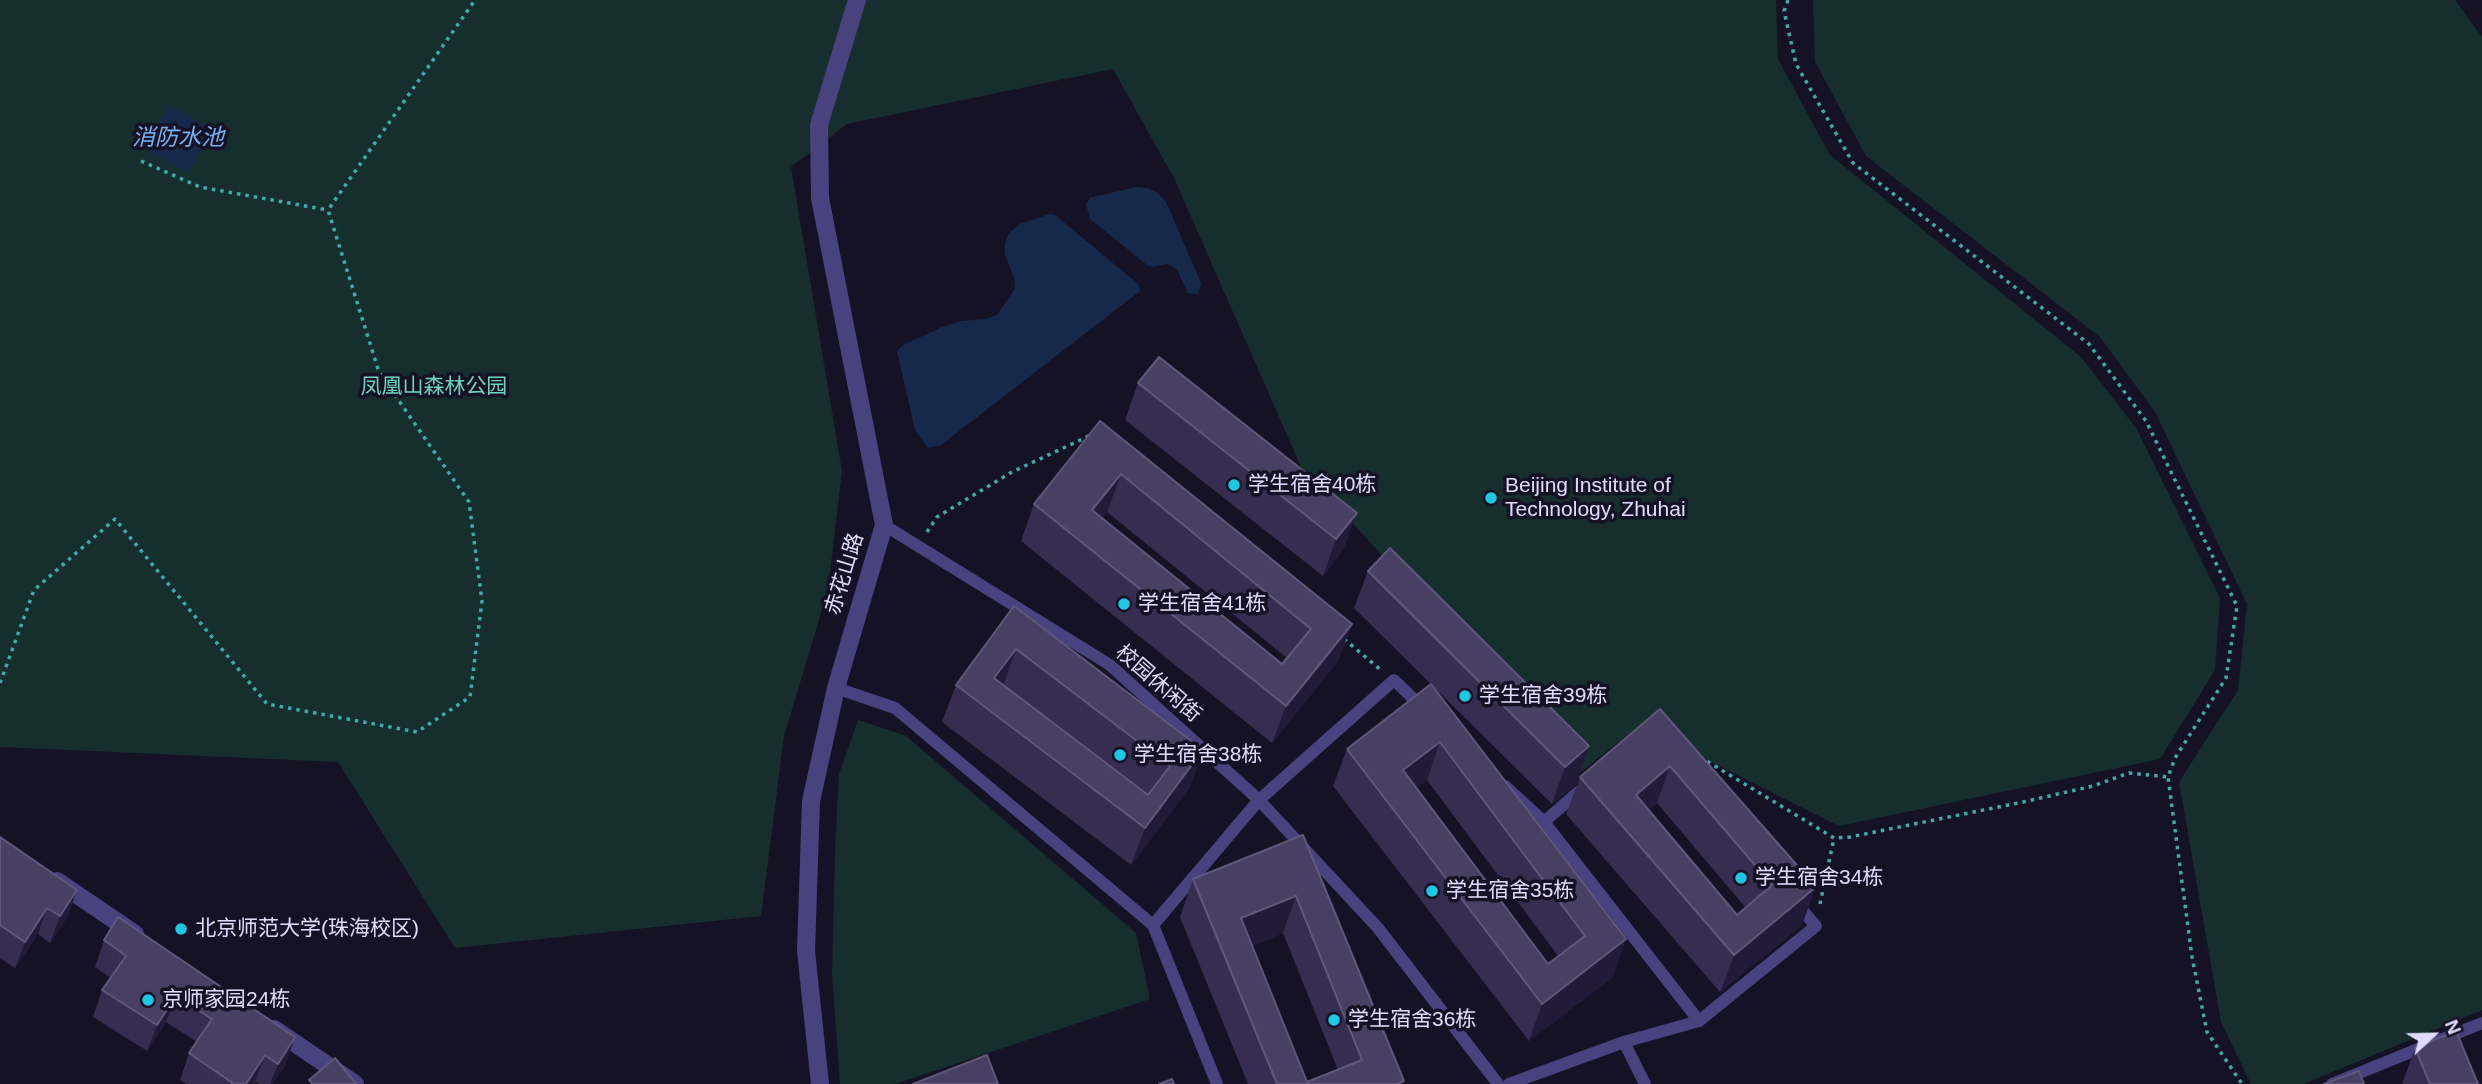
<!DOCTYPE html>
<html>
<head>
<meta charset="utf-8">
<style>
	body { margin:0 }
	#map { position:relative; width:2482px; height:1084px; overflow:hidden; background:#161225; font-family:Helvetica,sans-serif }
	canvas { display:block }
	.north { position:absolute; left:2398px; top:1000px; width:70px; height:70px; -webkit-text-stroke:5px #161225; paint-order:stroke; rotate:68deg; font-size:19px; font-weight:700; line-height:28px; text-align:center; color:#e0dbfb }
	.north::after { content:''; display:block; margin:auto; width:24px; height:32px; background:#e0dbfb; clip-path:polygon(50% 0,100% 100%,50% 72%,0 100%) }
</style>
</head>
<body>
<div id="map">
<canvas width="2482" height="1084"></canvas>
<div class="north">N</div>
</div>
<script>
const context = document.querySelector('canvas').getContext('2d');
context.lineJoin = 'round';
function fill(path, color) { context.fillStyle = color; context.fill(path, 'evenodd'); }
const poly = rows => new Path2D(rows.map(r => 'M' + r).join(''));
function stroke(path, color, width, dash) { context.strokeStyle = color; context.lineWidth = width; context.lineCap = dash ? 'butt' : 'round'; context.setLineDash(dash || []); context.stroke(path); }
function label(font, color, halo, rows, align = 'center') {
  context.font = font + ' Helvetica,"Noto Sans SC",sans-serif'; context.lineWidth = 7; context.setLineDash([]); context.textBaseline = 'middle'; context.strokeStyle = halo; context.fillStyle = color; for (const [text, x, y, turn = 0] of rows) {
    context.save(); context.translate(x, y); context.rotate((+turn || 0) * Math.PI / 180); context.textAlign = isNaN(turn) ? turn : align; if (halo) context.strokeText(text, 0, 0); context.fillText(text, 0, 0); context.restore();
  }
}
fill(poly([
	[0,0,1776,0,1778,59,1830,155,2081,357,2136,428,2220,598,2215,670,2160,759,1839,826,1639,726,1581,772,1301,467,1175,180,1113,69,847,124,791,167,842,471,828,590,784,736,761,916,455,948,338,762,0,747],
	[1813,0,2455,0,2482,37,2482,1010,2304,1084,2251,1084,2221,1022,2179,782,2238,690,2247,604,2155,412,2100,337,1866,156,1815,62],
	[858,720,906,736,1136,933,1150,999,895,1084,840,1084,832,975,835,850,839,774]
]), '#162e2e');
fill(poly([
	[168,106,212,129,188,173,145,150],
	[1135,187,1147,188,1158,193,1166,202,1201,283,1198,294,1188,293,1177,270,1172,266,1167,264,1151,267,1147,265,1090,219,1086,204,1090,198],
	[1050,214,1055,215,1138,284,1140,291,941,445,928,448,915,430,897,351,903,345,940,328,961,321,987,319,997,315,1014,290,1015,280,1005,255,1005,243,1009,233,1020,224]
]), '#17294a');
stroke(poly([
	[1788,0,1784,11,1796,64,1853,163,2089,344,2146,421,2237,606,2226,678,2175,758,2168,777,2192,957,2207,1032,2242,1084],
	[141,161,200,187,328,210],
	[927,532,937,517,1012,472,1091,435],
	[1344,639,1381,670],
	[0,683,34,590,115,519,267,704,417,732,470,697,482,601,469,502,379,372,328,210,475,0],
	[1700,757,1834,838,1850,837,2023,802,2093,786,2129,773,2168,777],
	[1820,904,1834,838]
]), '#3eaba9', 3.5, [3.5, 5]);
stroke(poly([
	[884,525,1110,665,1259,800,1378,928,1498,1084],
	[836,688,895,708,1153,925,1217,1084],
	[1505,786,1544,822],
	[1585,786,1544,822,1699,1021],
	[1153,925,1259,800,1394,680,1423,708],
	[1624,1042,1699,1021,1816,926,1796,903],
	[1509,1084,1624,1042,1645,1084],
	[2332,1084,2482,1023]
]), '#48437f', 12);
stroke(poly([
	[57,881,135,934],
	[274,1029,355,1084],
	[820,1084,806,951,811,801,836,688,884,525,820,198,819,125,857,0]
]), '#48437f', 18);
fill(poly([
	[1138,383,1357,513,1343,550,1323,576,1125,420],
	[1100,421,1352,624,1338,661,1272,743,1021,541,1034,504],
	[1107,512,1287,658,1282,664,1102,518],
	[1368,571,1589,746,1576,784,1552,804,1354,608],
	[1014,606,1203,750,1190,787,1131,865,942,722,956,685],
	[1431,684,1613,977,1529,1041,1333,786,1347,749],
	[1427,780,1558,956,1548,964,1416,788],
	[1660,709,1802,925,1720,992,1566,814,1580,777],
	[1657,803,1746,908,1737,915,1648,810],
	[1303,835,1403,1084,1248,1084,1180,917,1193,879],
	[1283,933,1338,1070,1307,1082,1252,946],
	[0,837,77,890,68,916,50,943,38,934,15,968,0,958],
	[104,940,286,1064,272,1084,259,1084,256,1082,254,1084,186,1084,180,1080,189,1053,197,1042,166,1022,147,1051,93,1017,102,990,111,978,95,967],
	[2415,1048,2478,1084,2402,1084]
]), '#362d51');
fill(poly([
	[1121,474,1107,512,1083,542,1092,510],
	[1357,513,1343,550,1323,576,1336,539],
	[1352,624,1338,661,1272,743,1286,706],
	[1016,649,1003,686,994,678],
	[1440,742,1427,780,1391,806,1403,770],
	[1589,746,1576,784,1552,804,1565,767],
	[1203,750,1190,787,1131,865,1145,828],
	[1670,766,1657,803,1626,830,1636,795],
	[1816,887,1802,925,1720,992,1734,955],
	[77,890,68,916,50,943,60,916],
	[1296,896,1283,933,1228,956,1241,918],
	[47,908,38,934,15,968,25,942],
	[1626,939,1613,977,1529,1041,1542,1004],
	[176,996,166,1022,147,1051,157,1025],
	[295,1037,286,1064,272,1084,270,1084,278,1064],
	[265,1055,254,1084,246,1084]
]), '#211a38');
const building = poly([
	[1159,357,1357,513,1336,539,1138,383,1159,357],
	[1100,421,1352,624,1286,706,1034,504,1100,421],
	[1121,474,1311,629,1282,664,1092,510,1121,474],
	[1390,548,1589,746,1565,767,1368,571,1390,548],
	[1014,606,1203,750,1145,828,956,685,1014,606],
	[1016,649,1170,766,1148,795,994,678,1016,649],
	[1431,684,1626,939,1542,1004,1347,749,1431,684],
	[1440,742,1585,936,1548,964,1403,770,1440,742],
	[1660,709,1816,887,1734,955,1580,777,1660,709],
	[1670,766,1772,885,1737,915,1636,795,1670,766],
	[1303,835,1404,1081,1397,1084,1277,1084,1193,879,1303,835],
	[1296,896,1362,1060,1307,1082,1241,918,1296,896],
	[0,837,77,890,60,916,47,908,25,942,0,925,0,837],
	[118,917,295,1037,278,1064,265,1055,246,1084,234,1084,189,1053,212,1019,176,996,157,1025,102,990,126,956,104,940,118,917],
	[2456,1031,2478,1084,2430,1084,2415,1048,2456,1031],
	[987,1055,998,1084,913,1084,987,1055],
	[335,1058,356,1084,313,1084,309,1080,335,1058],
	[2359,1071,2364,1084,2324,1084,2359,1071],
	[1172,1079,1174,1084,1159,1084,1172,1079]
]);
fill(building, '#484063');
stroke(building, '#60587b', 2);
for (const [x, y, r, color] of [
	[1234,485,7,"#1dc8e4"],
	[1491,498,7,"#1dc8e4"],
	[1124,604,7,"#1dc8e4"],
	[1465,696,7,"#1dc8e4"],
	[1120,755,7,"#1dc8e4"],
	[1741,878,7,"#1dc8e4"],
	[1432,891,7,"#1dc8e4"],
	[181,929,7,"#1dc8e4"],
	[148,1000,7,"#1dc8e4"],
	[1334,1020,7,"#1dc8e4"]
]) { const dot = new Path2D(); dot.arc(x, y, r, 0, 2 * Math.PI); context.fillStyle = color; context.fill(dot); stroke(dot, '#161225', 2.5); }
label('21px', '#6ed3be', '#161225', [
	["凤凰山森林公园",434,387]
]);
label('21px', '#e0dbfb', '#161225', [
	["学生宿舍40栋",1248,485],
	["Beijing Institute of",1505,486],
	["Technology, Zhuhai",1505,510],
	["学生宿舍41栋",1138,604],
	["学生宿舍39栋",1479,696],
	["学生宿舍38栋",1134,755],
	["学生宿舍34栋",1755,878],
	["学生宿舍35栋",1446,891],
	["北京师范大学(珠海校区)",195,929],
	["京师家园24栋",162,1000],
	["学生宿舍36栋",1348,1020]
], 'left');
label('21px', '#e0dbfb', '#161225', [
	["赤花山路",845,574,-73],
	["校园休闲街",1158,684,41]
]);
label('italic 23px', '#75b1ef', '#161225', [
	["消防水池",178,139]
]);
</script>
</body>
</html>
